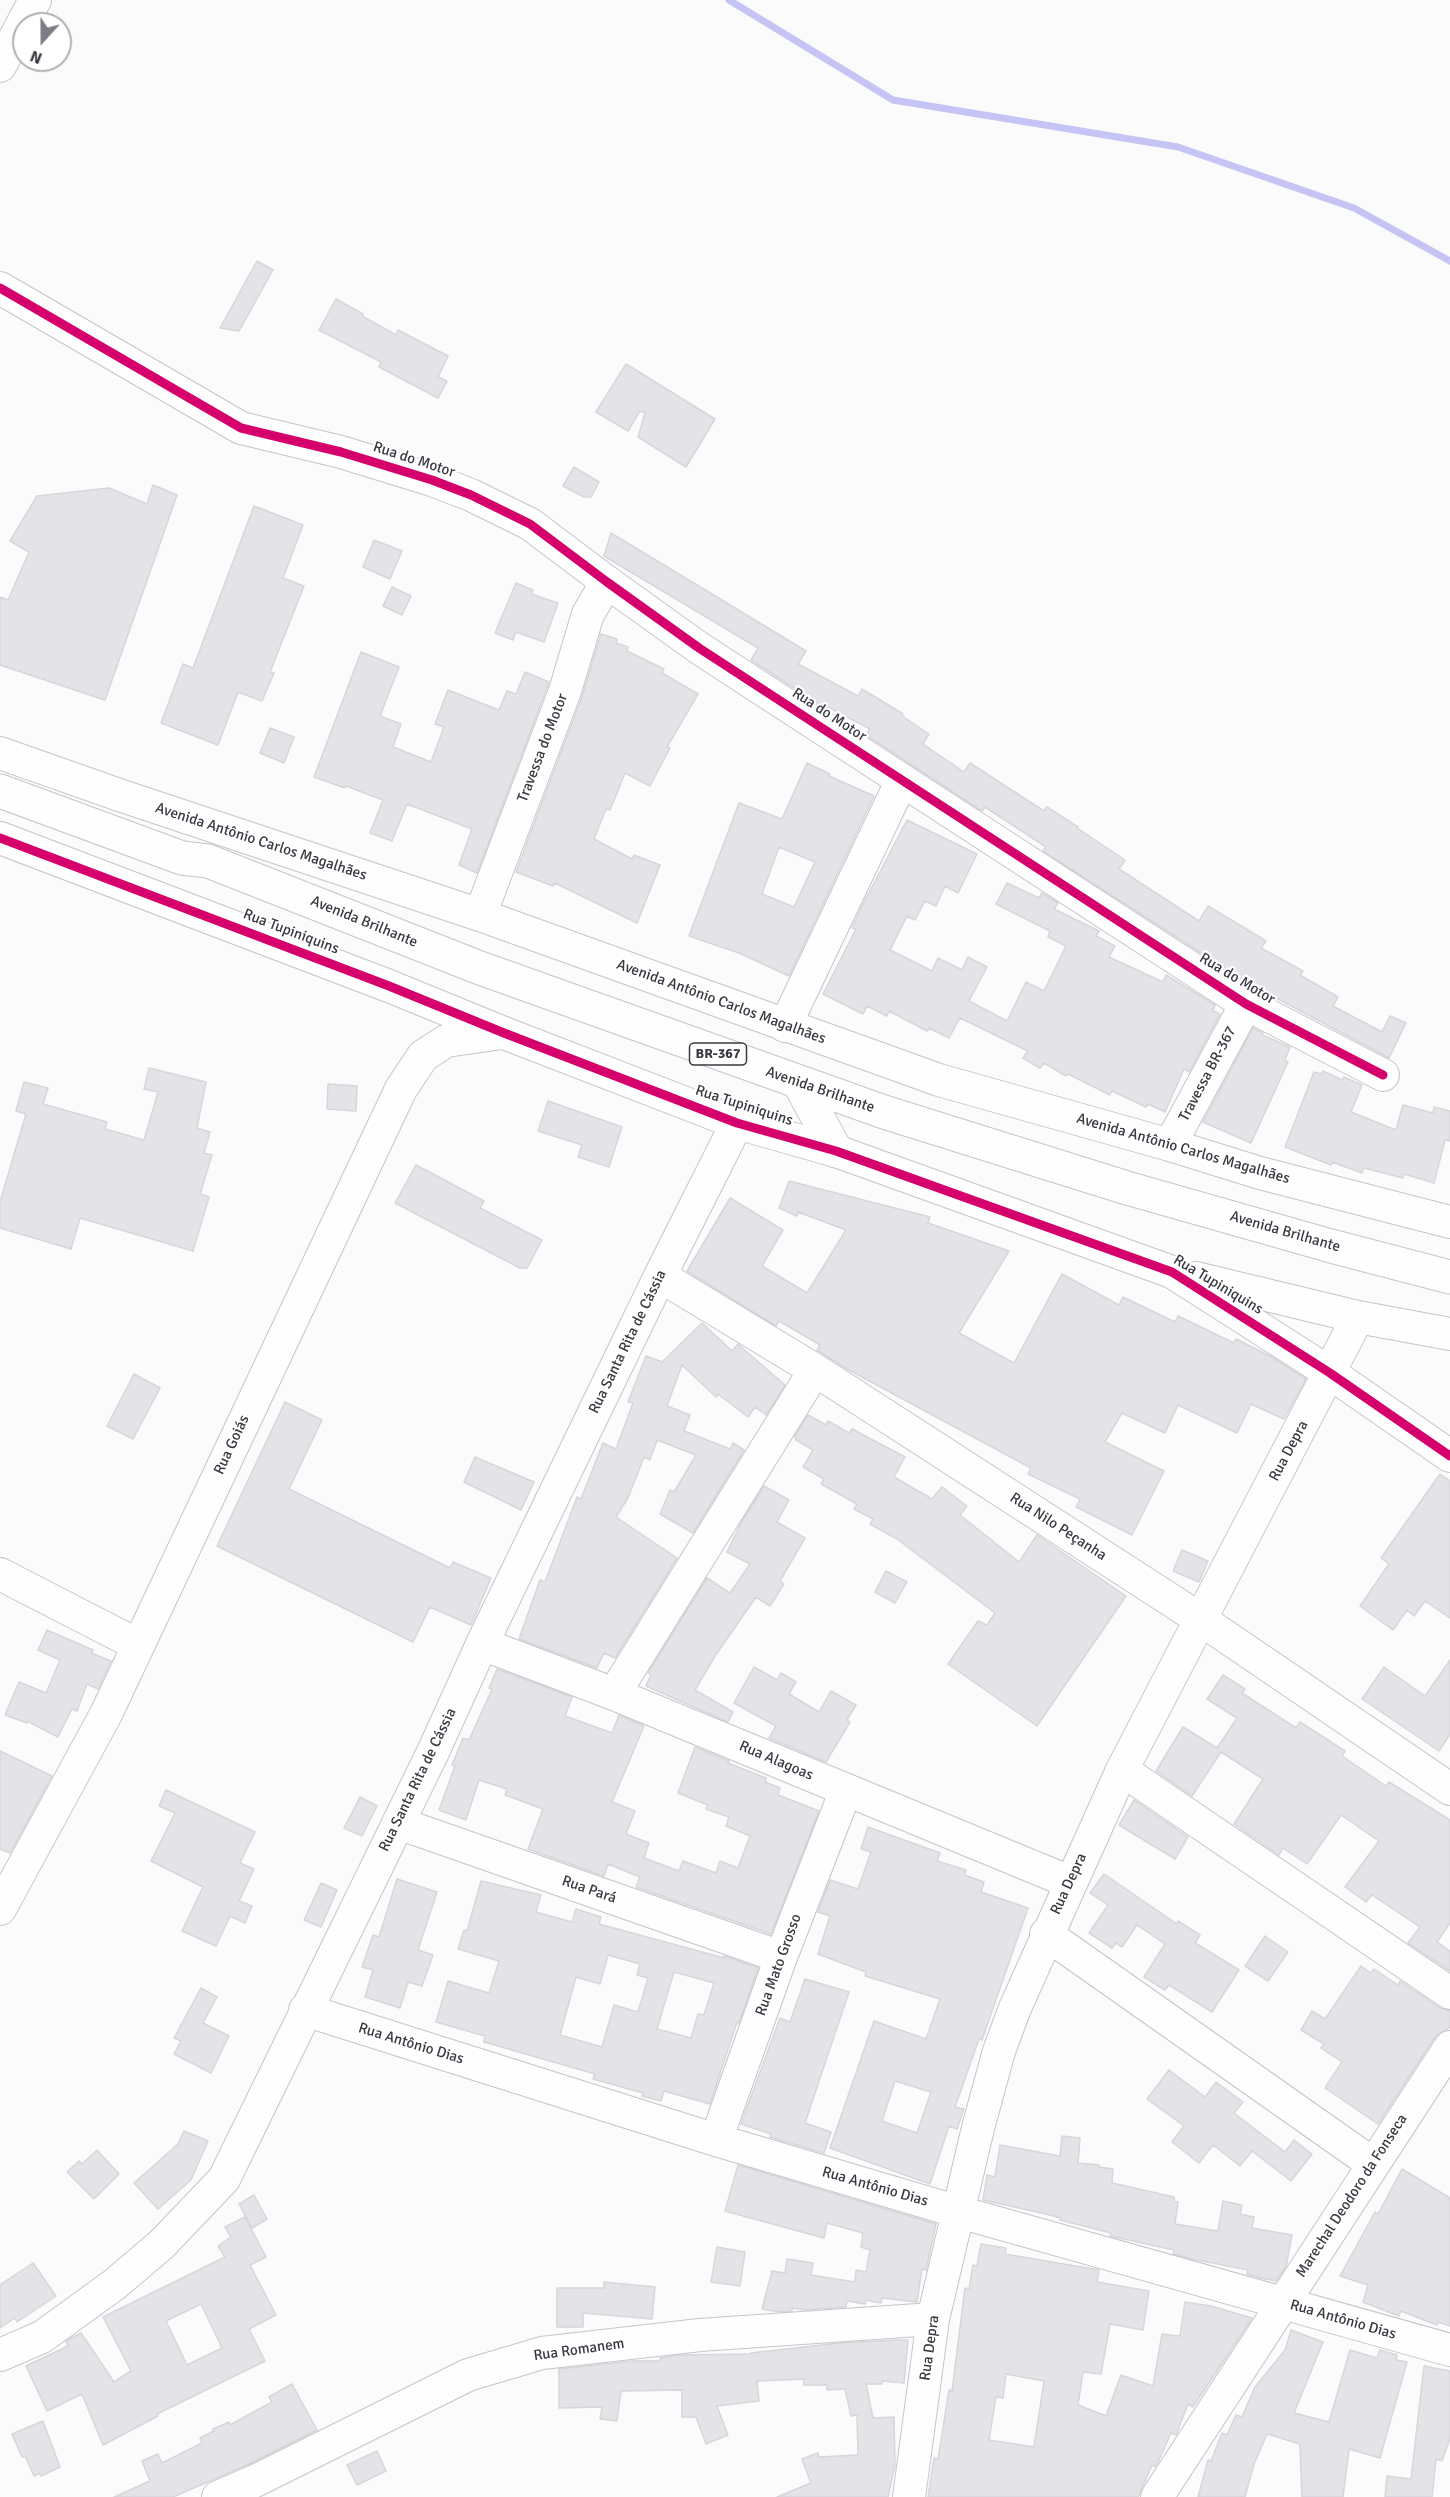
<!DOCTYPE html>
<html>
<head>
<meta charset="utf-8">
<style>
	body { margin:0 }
	#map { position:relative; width:1450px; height:2497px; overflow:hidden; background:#fbfbfb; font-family:Signika,sans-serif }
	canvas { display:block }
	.north { position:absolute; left:12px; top:12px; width:60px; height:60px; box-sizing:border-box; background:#fff; border:2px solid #b0b0b3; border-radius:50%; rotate:201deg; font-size:16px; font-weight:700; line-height:24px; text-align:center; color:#393942 }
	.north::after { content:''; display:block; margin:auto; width:21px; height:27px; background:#7d7d83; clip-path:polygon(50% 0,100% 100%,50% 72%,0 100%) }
</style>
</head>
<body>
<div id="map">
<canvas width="1450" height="2497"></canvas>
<div class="north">N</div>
</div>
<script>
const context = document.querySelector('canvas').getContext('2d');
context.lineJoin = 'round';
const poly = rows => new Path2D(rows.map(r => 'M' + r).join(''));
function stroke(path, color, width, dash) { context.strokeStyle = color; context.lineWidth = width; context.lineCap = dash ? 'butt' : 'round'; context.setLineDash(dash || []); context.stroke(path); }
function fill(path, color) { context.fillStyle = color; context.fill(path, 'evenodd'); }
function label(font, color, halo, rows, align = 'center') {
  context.font = font + ' Signika,sans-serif'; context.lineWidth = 4.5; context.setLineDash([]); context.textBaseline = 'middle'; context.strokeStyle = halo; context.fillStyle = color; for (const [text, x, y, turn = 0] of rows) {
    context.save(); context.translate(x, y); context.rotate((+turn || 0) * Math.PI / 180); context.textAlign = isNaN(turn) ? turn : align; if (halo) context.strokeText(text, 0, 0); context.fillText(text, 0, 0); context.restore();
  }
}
stroke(poly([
	[729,0,893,100,1178,147,1354,208,1450,261]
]), '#c6c4f5', 7);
const building = poly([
	[257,261,273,270,239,331,220,328,257,261],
	[336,299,363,314,362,316,396,335,398,330,448,356,438,377,447,381,438,398,379,367,381,362,319,330,336,299],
	[626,364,715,419,686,467,638,437,645,413,640,411,628,431,596,412,626,364],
	[574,467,599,482,591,497,584,497,563,486,574,467],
	[153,485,177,495,105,700,0,665,0,597,8,600,29,552,10,541,37,496,109,488,147,504,153,485],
	[254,506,303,525,283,578,304,586,270,672,274,673,262,701,238,692,218,745,161,723,183,664,193,668,254,506],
	[611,533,806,651,798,664,858,696,862,689,903,714,902,716,929,734,923,744,964,772,970,763,1044,811,1047,807,1078,827,1077,828,1125,860,1119,869,1199,921,1208,906,1266,941,1261,948,1303,971,1300,975,1338,997,1333,1006,1382,1032,1390,1016,1406,1023,1389,1058,1246,982,1043,851,1046,847,985,807,982,811,866,735,870,729,826,706,825,708,751,660,758,648,604,556,611,533],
	[374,540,402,551,390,579,363,567,374,540],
	[516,583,533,590,531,594,558,603,544,642,516,632,513,640,495,633,516,583],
	[392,587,411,596,402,615,383,606,392,587],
	[601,634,617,639,616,643,628,647,627,651,664,669,662,673,698,694,667,747,670,748,650,786,625,773,610,810,606,809,594,839,632,859,634,855,660,865,637,923,555,883,553,886,516,872,582,697,601,634],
	[361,652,399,667,380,716,401,724,393,747,431,762,444,727,435,724,448,690,499,710,507,691,516,694,525,672,549,682,477,873,459,865,472,829,407,804,392,841,370,833,383,800,346,786,345,788,314,777,361,652],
	[270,728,294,737,284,763,260,753,270,728],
	[807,763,830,774,829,776,874,796,789,976,739,953,689,936,739,803,782,819,807,763],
	[779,847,815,862,794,907,762,894,779,847],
	[907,820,977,854,958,893,945,886,936,906,925,901,915,920,907,916,890,950,932,971,938,958,962,970,968,957,987,967,969,1001,1007,1021,1026,982,1044,991,1066,946,1048,937,1050,931,996,904,1007,883,1039,898,1042,893,1058,903,1054,909,1099,931,1096,936,1115,946,1109,957,1163,982,1166,975,1215,1005,1213,1011,1220,1014,1189,1072,1184,1069,1165,1112,1148,1104,1146,1107,1112,1091,1110,1095,1068,1074,1066,1076,1044,1063,1040,1068,1023,1058,1028,1051,960,1018,949,1038,929,1028,927,1031,889,1011,887,1016,867,1006,863,1014,823,994,856,929,852,928,861,908,907,820],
	[1253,1028,1263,1033,1262,1035,1290,1047,1285,1060,1288,1062,1251,1143,1203,1122,1253,1028],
	[149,1068,206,1082,197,1128,210,1132,204,1153,212,1155,200,1194,209,1197,193,1251,80,1218,71,1249,0,1228,0,1202,26,1114,16,1111,24,1082,48,1088,43,1104,107,1122,105,1129,144,1140,158,1092,144,1089,149,1068],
	[1323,1071,1342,1080,1344,1077,1362,1085,1351,1112,1396,1130,1403,1105,1433,1113,1434,1107,1450,1111,1450,1141,1445,1140,1434,1183,1404,1174,1403,1178,1364,1168,1362,1173,1332,1162,1331,1165,1285,1147,1314,1072,1321,1074,1323,1071],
	[328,1084,357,1086,356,1111,327,1109,328,1084],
	[548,1101,622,1127,609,1167,578,1157,582,1145,538,1131,548,1101],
	[416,1165,484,1201,480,1208,542,1240,527,1268,520,1268,395,1203,416,1165],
	[789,1181,930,1217,928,1223,1009,1251,959,1333,1014,1363,1062,1274,1119,1305,1123,1297,1175,1322,1178,1316,1234,1343,1236,1339,1270,1356,1306,1379,1284,1419,1251,1404,1237,1433,1178,1405,1165,1433,1122,1413,1105,1442,1164,1471,1132,1535,1076,1507,1080,1499,1028,1474,1031,1468,847,1369,817,1350,820,1345,779,1321,776,1326,687,1271,730,1198,783,1230,762,1266,807,1293,846,1230,798,1212,797,1216,779,1208,789,1181],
	[702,1323,732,1351,738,1344,740,1346,785,1385,766,1415,755,1407,748,1417,718,1394,716,1397,682,1365,667,1406,690,1415,684,1431,730,1449,733,1443,744,1450,693,1533,660,1514,670,1490,674,1492,696,1455,657,1440,650,1460,644,1457,628,1498,616,1517,677,1558,615,1658,604,1653,597,1668,519,1639,540,1580,545,1582,577,1497,581,1499,603,1443,616,1449,633,1403,628,1402,646,1356,662,1362,702,1323],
	[134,1374,160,1388,133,1439,107,1426,134,1374],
	[285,1402,322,1420,289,1489,450,1568,453,1562,491,1578,471,1625,430,1607,413,1642,217,1546,285,1402],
	[808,1415,826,1425,828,1421,849,1433,852,1429,905,1457,894,1477,932,1499,942,1487,967,1506,960,1515,1019,1562,1037,1535,1126,1596,1037,1726,948,1664,978,1621,987,1625,995,1613,897,1539,870,1524,873,1519,854,1509,857,1504,821,1484,824,1479,803,1467,813,1450,796,1440,795,1436,808,1415],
	[475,1457,534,1482,521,1510,464,1482,475,1457],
	[1440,1474,1450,1481,1450,1618,1425,1601,1414,1616,1407,1610,1393,1630,1360,1606,1389,1564,1381,1558,1440,1474],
	[764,1486,789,1500,777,1522,805,1538,780,1581,784,1584,770,1606,756,1597,715,1656,695,1690,733,1712,728,1722,646,1686,651,1674,648,1673,707,1578,730,1593,750,1564,727,1552,741,1523,764,1486],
	[1182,1550,1208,1561,1199,1582,1173,1571,1182,1550],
	[886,1571,907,1582,895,1603,875,1592,886,1571],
	[47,1630,93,1650,91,1653,111,1661,98,1689,87,1684,77,1711,72,1709,58,1737,27,1721,27,1723,5,1715,19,1682,46,1693,60,1660,38,1650,47,1630],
	[1450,1660,1450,1734,1439,1751,1362,1699,1384,1667,1425,1696,1450,1660],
	[754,1667,777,1680,781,1673,796,1682,789,1694,819,1712,831,1691,856,1705,847,1720,850,1722,826,1762,769,1738,776,1726,734,1703,754,1667],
	[497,1669,572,1697,565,1716,612,1733,619,1715,644,1726,612,1802,635,1811,626,1834,649,1843,644,1858,679,1871,683,1861,716,1873,720,1861,738,1868,750,1836,726,1826,729,1817,706,1809,708,1805,678,1793,695,1747,729,1761,728,1763,766,1778,765,1782,780,1788,778,1795,819,1811,771,1934,636,1887,640,1877,608,1864,604,1876,528,1849,543,1809,505,1795,507,1789,479,1780,466,1820,439,1810,455,1766,452,1765,463,1738,469,1740,492,1689,489,1688,497,1669],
	[1223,1675,1245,1689,1242,1693,1296,1728,1300,1722,1345,1751,1342,1756,1386,1786,1389,1782,1450,1820,1450,1923,1437,1942,1450,1951,1450,1971,1408,1943,1420,1927,1372,1895,1366,1902,1345,1887,1379,1841,1341,1815,1307,1864,1283,1848,1279,1855,1234,1824,1263,1779,1221,1752,1192,1796,1156,1771,1183,1727,1217,1748,1237,1718,1207,1699,1223,1675],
	[0,1751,52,1776,10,1853,0,1849,0,1751],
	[166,1790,255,1832,240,1863,254,1869,239,1901,252,1906,245,1923,230,1916,216,1946,182,1931,203,1887,151,1861,175,1813,159,1806,166,1790],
	[360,1797,377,1806,362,1836,344,1828,360,1797],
	[1134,1800,1188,1837,1175,1859,1119,1825,1134,1800],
	[868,1827,940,1853,937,1861,966,1870,964,1875,984,1882,981,1892,1028,1908,982,2040,979,2039,955,2107,964,2109,957,2129,949,2126,930,2184,830,2148,874,2021,926,2039,940,1999,865,1976,866,1972,818,1954,830,1916,818,1912,830,1880,858,1889,871,1852,861,1849,868,1827],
	[895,2081,931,2092,917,2133,882,2121,895,2081],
	[1104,1874,1177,1924,1178,1921,1200,1935,1195,1943,1239,1970,1212,2012,1169,1985,1165,1990,1144,1977,1165,1944,1137,1925,1122,1947,1116,1943,1112,1948,1089,1933,1108,1905,1090,1893,1104,1874],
	[397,1879,437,1892,418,1950,433,1955,422,1986,408,1982,400,2008,365,1997,373,1970,362,1967,373,1935,379,1937,397,1879],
	[481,1881,541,1895,536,1912,572,1922,576,1909,601,1917,599,1924,724,1958,724,1956,758,1968,739,2023,737,2022,710,2104,664,2091,661,2101,642,2096,643,2093,593,2079,595,2074,484,2042,485,2036,436,2022,448,1981,489,1993,499,1961,458,1949,464,1930,467,1931,481,1881],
	[608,1955,640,1964,637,1975,648,1978,638,2012,614,2005,602,2047,560,2035,576,1977,600,1984,608,1955],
	[674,1972,714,1983,704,2015,698,2014,691,2038,657,2029,674,1972],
	[321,1883,337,1890,321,1927,304,1920,321,1883],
	[1265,1936,1288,1952,1268,1981,1245,1966,1265,1936],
	[1361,1966,1371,1973,1374,1969,1398,1985,1400,1981,1440,2008,1450,2011,1450,2027,1435,2037,1378,2124,1325,2088,1342,2062,1321,2048,1324,2044,1301,2030,1312,2011,1325,2019,1361,1966],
	[805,1979,849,1992,805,2123,831,2132,824,2153,770,2137,771,2134,741,2124,780,2018,790,2022,805,1979],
	[201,1988,217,1997,203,2023,229,2036,211,2073,174,2054,181,2041,174,2038,201,1988],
	[1169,2070,1205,2097,1216,2082,1243,2102,1234,2113,1285,2152,1294,2140,1312,2154,1291,2181,1252,2151,1240,2166,1213,2145,1199,2163,1172,2142,1184,2126,1147,2099,1169,2070],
	[184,2131,208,2141,191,2180,158,2209,134,2183,178,2144,184,2131],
	[1062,2136,1080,2138,1078,2163,1099,2165,1099,2167,1113,2169,1112,2183,1174,2197,1174,2202,1178,2202,1175,2224,1218,2231,1223,2201,1242,2205,1240,2214,1254,2217,1252,2228,1292,2235,1286,2267,1276,2281,1261,2278,1247,2274,1248,2270,1192,2259,1173,2254,1174,2250,1110,2236,1111,2233,1060,2220,1061,2218,1046,2214,983,2200,987,2175,995,2177,1000,2145,1060,2156,1062,2136],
	[97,2150,119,2174,94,2199,67,2172,79,2161,82,2164,97,2150],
	[738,2165,936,2224,926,2270,922,2269,917,2302,882,2298,881,2303,866,2300,865,2304,847,2301,846,2307,804,2310,792,2308,792,2311,779,2312,762,2309,772,2271,785,2273,787,2259,813,2263,811,2275,855,2282,856,2270,866,2272,870,2250,861,2247,863,2233,827,2223,824,2238,725,2211,738,2165],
	[1402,2169,1450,2198,1450,2326,1438,2322,1437,2325,1401,2311,1399,2316,1363,2302,1368,2285,1340,2276,1375,2212,1378,2214,1402,2169],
	[254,2195,267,2219,252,2228,239,2204,254,2195],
	[245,2217,266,2257,250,2265,276,2315,249,2329,265,2361,157,2414,158,2416,103,2445,82,2394,47,2411,26,2366,68,2346,66,2341,81,2333,114,2382,131,2371,103,2317,225,2257,218,2246,231,2237,225,2227,245,2217],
	[201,2304,222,2348,187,2365,166,2321,201,2304],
	[981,2244,1006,2248,1005,2254,1099,2270,1097,2282,1149,2291,1143,2330,1110,2324,1101,2374,1083,2372,1078,2405,1106,2416,1121,2375,1153,2386,1162,2334,1180,2336,1185,2302,1211,2306,1252,2318,1193,2407,1188,2404,1176,2435,1171,2433,1159,2460,1155,2467,1152,2465,1138,2497,928,2497,934,2458,938,2459,949,2390,952,2391,965,2288,969,2289,973,2265,977,2266,981,2244],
	[1006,2374,1044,2381,1034,2447,989,2440,996,2397,1003,2398,1006,2374],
	[717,2247,745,2252,740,2286,711,2282,717,2247],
	[33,2263,56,2296,17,2322,15,2318,0,2328,0,2285,33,2263],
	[604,2282,655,2287,652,2319,583,2313,583,2327,557,2327,557,2288,604,2288,604,2282],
	[1291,2330,1323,2342,1294,2413,1329,2422,1350,2350,1377,2358,1380,2350,1397,2355,1396,2360,1407,2362,1380,2458,1349,2449,1343,2497,1302,2497,1300,2444,1267,2434,1254,2464,1245,2497,1198,2497,1208,2460,1211,2461,1222,2433,1227,2435,1236,2415,1242,2417,1255,2387,1285,2350,1291,2330],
	[897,2340,908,2340,904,2383,882,2381,882,2384,866,2384,873,2418,894,2417,895,2465,888,2497,777,2497,811,2483,802,2459,818,2453,819,2457,858,2455,857,2415,851,2416,845,2389,827,2390,827,2385,804,2385,804,2379,757,2381,759,2401,717,2406,728,2435,706,2444,696,2417,682,2417,682,2390,621,2391,617,2421,600,2419,602,2407,559,2408,559,2369,632,2361,660,2361,660,2358,680,2355,750,2354,751,2353,839,2343,897,2340],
	[1424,2366,1450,2371,1450,2438,1442,2461,1436,2459,1432,2497,1385,2497,1387,2476,1411,2479,1424,2366],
	[292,2384,317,2430,247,2465,173,2497,114,2497,150,2481,142,2461,158,2454,162,2463,202,2443,200,2438,214,2431,213,2429,229,2422,230,2425,272,2402,269,2397,292,2384],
	[43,2421,60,2467,41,2476,40,2473,34,2476,25,2456,22,2457,12,2434,43,2421],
	[377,2451,386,2471,357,2485,347,2465,377,2451]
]);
fill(building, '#e3e3e8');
stroke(building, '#d6d6db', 1.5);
const minor = poly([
	[0,66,35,0],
	[0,288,241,428,341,452,432,480,471,495,530,524,607,582,699,648,1246,1004,1383,1075],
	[0,753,125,797,480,915,939,1080,1170,1145,1260,1173,1450,1222],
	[0,838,389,986,504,1033,737,1123,836,1151,1172,1272,1330,1373,1450,1456],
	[480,915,565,691,588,614,607,582],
	[785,1026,902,780],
	[1170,1145,1246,1004],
	[660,1276,815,1370,1200,1619,1450,1789],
	[1196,1278,1358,1317,1450,1334],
	[0,1574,138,1645],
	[482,1644,614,1694,1070,1882],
	[614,1694,815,1370],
	[1122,1770,1450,1993],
	[398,1823,781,1957],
	[0,1909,106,1714,401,1089,423,1056,446,1041,502,1033],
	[1046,1934,1373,2164],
	[305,2010,716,2140,959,2212,1450,2350],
	[716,2140,781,1957,846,1790],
	[0,2355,42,2337,115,2284,162,2244,224,2179,433,1752,482,1644,660,1276,737,1123],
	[218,2497,255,2481,468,2375,542,2353,700,2335,933,2319],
	[909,2497,933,2319,978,2128,999,2051,1015,2008,1122,1770,1358,1317],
	[1157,2497,1450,2047]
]);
const major = poly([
	[0,791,182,858,208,861,480,968,884,1112,1127,1188,1331,1246,1450,1277],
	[799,1083,836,1151]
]);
stroke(minor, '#c5c5ca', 34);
stroke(major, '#c5c5ca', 35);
stroke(minor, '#fefefe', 32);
stroke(major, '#fefefe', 33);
stroke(poly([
	[0,288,241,428,341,452,432,480,471,495,530,524,607,582,699,648,1246,1004,1383,1075],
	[0,838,389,986,504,1033,737,1123,836,1151,1172,1272,1330,1373,1450,1456]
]), '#d6006c', 9);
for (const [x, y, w] of [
	[718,1054,57]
]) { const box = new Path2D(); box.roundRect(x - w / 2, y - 11, w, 22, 4.5); context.fillStyle = '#fff'; context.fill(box); stroke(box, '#393942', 1.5); }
label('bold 14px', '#393942', null, [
	["BR-367",718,1054]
]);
label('15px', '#393942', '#fff', [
	["Rua do Motor",414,460,18],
	["Rua do Motor",829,715,33],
	["Travessa do Motor",543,748,-69],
	["Avenida Antônio Carlos Magalhães",261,842,18],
	["Avenida Brilhante",364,922,22],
	["Rua Tupiniquins",291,932,21],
	["Rua do Motor",1237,979,31],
	["Avenida Antônio Carlos Magalhães",721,1002,20],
	["Travessa BR-367",1208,1074,-62],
	["Avenida Brilhante",820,1090,19],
	["Rua Tupiniquins",744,1106,18],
	["Avenida Antônio Carlos Magalhães",1183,1149,16],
	["Avenida Brilhante",1285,1232,16],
	["Rua Tupiniquins",1218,1285,31],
	["Rua Santa Rita de Cássia",628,1342,-64],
	["Rua Goiás",232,1445,-65],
	["Rua Depra",1289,1451,-62],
	["Rua Nilo Peçanha",1058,1527,33],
	["Rua Alagoas",776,1761,23],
	["Rua Santa Rita de Cássia",418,1780,-64],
	["Rua Depra",1069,1884,-65],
	["Rua Pará",589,1890,19],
	["Rua Mato Grosso",779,1965,-70],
	["Rua Antônio Dias",411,2044,17],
	["Rua Antônio Dias",875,2187,16],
	["Marechal Deodoro da Fonseca",1352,2196,-57],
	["Rua Antônio Dias",1343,2320,16],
	["Rua Depra",930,2348,-82],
	["Rua Romanem",579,2350,-8]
]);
</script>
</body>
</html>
